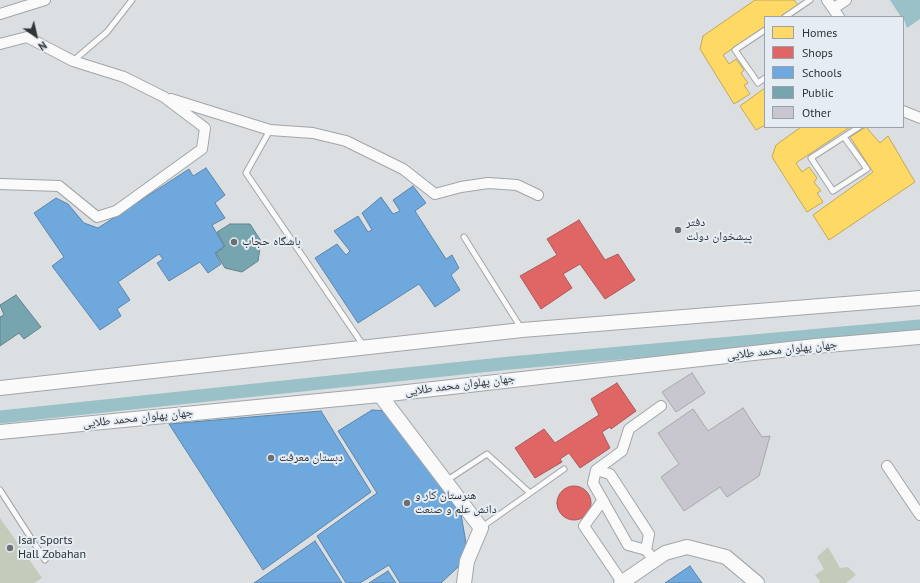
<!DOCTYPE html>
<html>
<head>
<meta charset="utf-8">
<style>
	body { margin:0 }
	#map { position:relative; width:920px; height:583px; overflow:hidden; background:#dcdfe2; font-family:"PT Sans",sans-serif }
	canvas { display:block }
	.legend { position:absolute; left:764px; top:16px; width:140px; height:112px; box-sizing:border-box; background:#e5ecf3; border:1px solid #9da2a8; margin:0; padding:5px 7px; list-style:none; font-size:12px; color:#313437 }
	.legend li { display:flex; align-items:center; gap:8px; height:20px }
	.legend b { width:20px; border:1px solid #9da2a8 }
	.north { position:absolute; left:16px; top:16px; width:40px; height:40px; -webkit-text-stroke:3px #e5ecf3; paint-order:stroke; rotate:146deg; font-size:11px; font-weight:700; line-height:16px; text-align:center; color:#313437 }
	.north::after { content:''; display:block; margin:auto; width:14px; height:18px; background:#313437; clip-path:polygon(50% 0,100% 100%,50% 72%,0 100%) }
</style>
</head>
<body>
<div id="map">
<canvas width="920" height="583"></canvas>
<ul class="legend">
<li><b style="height:11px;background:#ffd966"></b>Homes</li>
<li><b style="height:11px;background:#e06666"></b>Shops</li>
<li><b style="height:11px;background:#6fa8dc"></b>Schools</li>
<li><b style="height:11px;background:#76a5af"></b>Public</li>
<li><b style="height:11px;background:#c8c6cf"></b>Other</li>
</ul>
<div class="north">N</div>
</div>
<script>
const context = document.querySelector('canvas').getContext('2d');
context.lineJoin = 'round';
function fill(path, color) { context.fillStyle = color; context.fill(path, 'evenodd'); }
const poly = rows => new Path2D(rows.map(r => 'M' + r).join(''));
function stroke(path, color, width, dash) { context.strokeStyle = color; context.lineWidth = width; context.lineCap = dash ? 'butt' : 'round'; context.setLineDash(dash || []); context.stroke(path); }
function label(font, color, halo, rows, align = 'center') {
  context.font = font + ' "PT Sans","Noto Naskh Arabic",sans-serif'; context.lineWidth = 4; context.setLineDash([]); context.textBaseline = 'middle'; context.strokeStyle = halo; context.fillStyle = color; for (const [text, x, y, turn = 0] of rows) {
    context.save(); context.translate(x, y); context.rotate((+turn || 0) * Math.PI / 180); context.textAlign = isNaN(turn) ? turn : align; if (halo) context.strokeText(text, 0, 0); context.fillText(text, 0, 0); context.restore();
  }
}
fill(poly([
	[0,518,42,578,34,583,0,583],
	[828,547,840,568,848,567,856,575,846,583,818,583,820,581,815,575,824,569,817,557]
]), '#c3ccba');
fill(poly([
	[890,0,920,0,920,19,907,28,903,17,901,17]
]), '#9ac1c8');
const homes = poly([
	[755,0,794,0,798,5,780,17,765,17,765,27,723,55,729,64,736,59,744,70,741,73,748,83,744,85,750,94,734,104,700,49,703,36,755,0],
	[765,88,765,125,756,130,740,106,765,88],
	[801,127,850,127,796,163,802,172,809,167,817,178,814,182,821,191,817,193,823,202,807,212,772,157,776,145,801,127],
	[866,127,880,143,888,136,915,182,829,240,813,215,873,172,850,137,866,127]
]);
fill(homes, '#ffd966');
stroke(homes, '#c1a858', 1);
const shops = poly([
	[579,220,605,260,618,254,635,280,605,299,580,264,563,274,572,288,541,309,520,276,557,255,547,239,579,220],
	[617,383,636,411,611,429,610,427,602,432,610,448,580,468,569,453,560,459,562,462,535,478,515,448,544,429,555,443,599,415,591,399,617,383],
	'557 503a17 17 0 1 1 34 0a17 17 0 1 1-34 0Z'
]);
fill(shops, '#e06666');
stroke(shops, '#ac5758', 1);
const schools = poly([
	[206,168,225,195,215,203,225,218,212,225,224,246,215,253,221,264,208,273,200,262,169,281,157,263,163,259,159,254,118,282,130,300,117,309,121,316,100,330,52,266,64,257,34,213,56,198,68,204,84,223,98,228,189,169,193,176,206,168],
	[413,186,426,203,415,211,446,259,452,255,459,268,451,275,460,290,435,307,419,284,358,323,315,258,337,244,346,255,350,251,334,231,358,216,368,232,372,230,362,213,381,197,393,214,400,211,393,200,413,186],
	[372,410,388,411,461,514,466,543,465,554,457,568,441,583,400,583,389,565,360,583,346,583,317,536,377,493,338,431,372,410],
	[321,411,371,492,263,570,169,424,321,411],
	[315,541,342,583,254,583,315,541],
	[690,566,702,583,665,583,690,566],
	[388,571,396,583,369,583,388,571]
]);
fill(schools, '#6fa8dc');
stroke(schools, '#5c85aa', 1);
const public = poly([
	[230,224,250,224,261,241,258,261,242,272,225,268,216,253,225,246,217,232,230,224],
	[16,295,41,327,24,339,19,333,0,346,0,317,4,315,0,305,16,295]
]);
fill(public, '#76a5af');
stroke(public, '#61838b', 1);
stroke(poly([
	[0,417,510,363,920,326]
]), '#9ac1c8', 13);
const building = poly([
	[692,373,705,393,676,412,662,392,692,373],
	[743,408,762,437,770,436,759,476,727,497,720,487,684,511,661,477,679,464,658,433,693,409,708,431,743,408]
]);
fill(building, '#c8c6cf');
stroke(building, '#a6a7aa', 1);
const lane = poly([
	[785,17,810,0],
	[765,30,735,50,758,83,765,78],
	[73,61,107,32,132,0],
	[270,130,246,173,363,345],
	[844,137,867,169,833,191,811,158,859,127],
	[464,237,521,328],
	[446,481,487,454,530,493],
	[0,490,45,560],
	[482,527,564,469]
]);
const street = poly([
	[827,0,839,17],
	[834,8,846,0],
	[0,14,45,0],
	[0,44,27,37,73,61,124,77,164,97,205,128,202,149,116,211,97,217,59,186,0,184],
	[171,99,270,130,313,133,346,141,403,169,435,194,461,187,488,183,517,185,538,195],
	[903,111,920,118],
	[887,466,920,515],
	[596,470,610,474,649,534,646,550,650,555],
	[603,500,584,526,622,582],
	[646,550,628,545,593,483,596,470,622,451,629,429,661,406]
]);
const secondary = poly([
	[0,388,522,330,920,298],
	[380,395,481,528,467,561,464,583],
	[0,432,380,395,816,346,920,337],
	[621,583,665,553,687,547,726,557,757,583]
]);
stroke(lane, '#a2a5a7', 7);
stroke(street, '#a2a5a7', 12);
stroke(secondary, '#a2a5a7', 16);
stroke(lane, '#fafafb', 5);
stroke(street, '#fafafb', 10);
stroke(secondary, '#fafafb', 14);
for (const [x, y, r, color] of [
	[678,230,4,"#6d7073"],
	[234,242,4,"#6d7073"],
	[271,458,4,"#6d7073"],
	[407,503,4,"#6d7073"],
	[10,548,4,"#6d7073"]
]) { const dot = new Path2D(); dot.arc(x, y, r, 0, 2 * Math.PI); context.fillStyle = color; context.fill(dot); stroke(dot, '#e5ecf3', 1.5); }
label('12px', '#313437', '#e5ecf3', [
	["دفتر",686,223],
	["پیشخوان دولت",686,237],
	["باشگاه حجاب",242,242],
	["دبستان معرفت",279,458],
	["هنرستان کار و",415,496],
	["دانش علم و صنعت",415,510],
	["Isar Sports",18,541],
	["Hall Zobahan",18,555]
], 'left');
label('12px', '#313437', '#e5ecf3', [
	["جهان پهلوان محمد طلایی",782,350,-6],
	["جهان پهلوان محمد طلایی",460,385,-7],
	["جهان پهلوان محمد طلایی",138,418,-6]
]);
</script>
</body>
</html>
